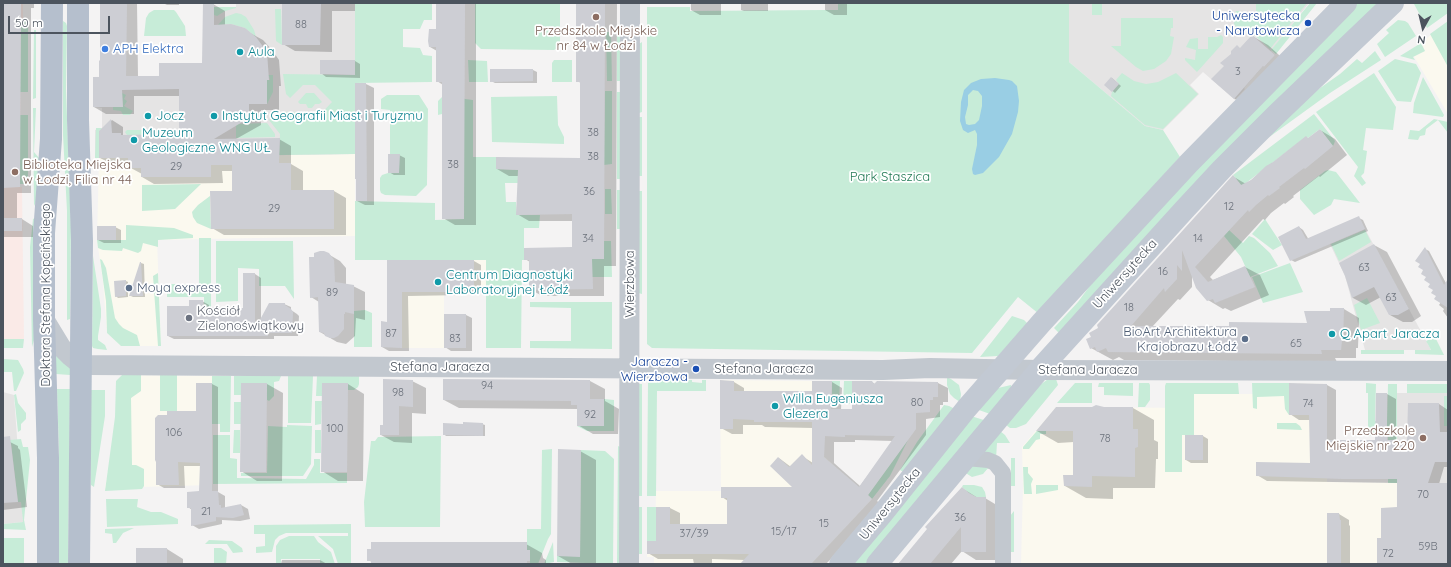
<!DOCTYPE html>
<html>
<head>
<meta charset="utf-8">
<style>
	body { margin:0 }
	#map { position:relative; width:1451px; height:567px; overflow:hidden; background:#f4f3f3; font-family:Quicksand,sans-serif }
	canvas { display:block }
	.frame { position:absolute; inset:0; border:4px solid #4c545e; pointer-events:none }
	.north { position:absolute; left:1403px; top:8px; width:40px; height:40px; -webkit-text-stroke:3px #fff; paint-order:stroke; rotate:188deg; font-size:11px; font-weight:700; line-height:16px; text-align:center; color:#4c545e }
	.north::after { content:''; display:block; margin:auto; width:14px; height:18px; background:#4c545e; clip-path:polygon(50% 0,100% 100%,50% 72%,0 100%) }
	.scale { position:absolute; left:8px; top:16px; width:102px; height:18px; box-sizing:border-box; border:2px solid #4c545e; border-top:0; padding-left:5px; font-size:12px; line-height:14px; white-space:nowrap; color:#4c545e; -webkit-text-stroke:3px #fff; paint-order:stroke }
</style>
</head>
<body>
<div id="map">
<canvas width="1451" height="567"></canvas>
<div class="frame"></div>
<div class="north">N</div>
<div class="scale">50 m</div>
</div>
<script>
const context = document.querySelector('canvas').getContext('2d');
context.lineJoin = 'round';
function fill(path, color) { context.fillStyle = color; context.fill(path, 'evenodd'); }
const poly = rows => new Path2D(rows.map(r => 'M' + r).join(''));
function stroke(path, color, width, dash) { context.strokeStyle = color; context.lineWidth = width; context.lineCap = dash ? 'butt' : 'round'; context.setLineDash(dash || []); context.stroke(path); }
function label(font, color, halo, rows, align = 'center') {
  context.font = font + ' Quicksand,sans-serif'; context.lineWidth = 3.5; context.setLineDash([]); context.textBaseline = 'middle'; context.strokeStyle = halo; context.fillStyle = color; for (const [text, x, y, turn = 0] of rows) {
    context.save(); context.translate(x, y); context.rotate((+turn || 0) * Math.PI / 180); context.textAlign = isNaN(turn) ? turn : align; if (halo) context.strokeText(text, 0, 0); context.fillText(text, 0, 0); context.restore();
  }
}
fill(poly([
	[1448,21,1448,114,1410,50,1421,43],
	[355,154,355,236,157,240,161,346,121,346,107,333,103,282,97,240,99,158],
	[401,260,486,260,486,289,444,289,444,348,402,348],
	[125,375,212,376,212,485,105,488],
	[720,380,812,381,813,452,820,453,872,499,811,564,654,564,654,557,647,557,647,541,655,541,656,491,721,491],
	[1289,383,1327,384,1327,482,1397,483,1396,564,1021,564,1023,486,1022,447,1056,407,1194,408,1194,394,1288,394]
]), '#fbf9ef');
fill(poly([
	[236,3,355,3,355,154,95,158,95,130,102,128,102,108,93,107,93,77,214,75,214,7,236,7],
	[1069,3,1309,3,1271,51,1275,55,1264,67,1263,66,1244,88,1245,89,1235,100,1203,72,1190,85,1199,94,1163,130,1145,126,1069,62],
	[1365,229,1409,309,1431,350,1365,350,1345,276,1330,244],
	[3,392,14,395,23,522,3,524],
	[1397,393,1448,393,1448,483,1397,483]
]), '#e5e4e4');
fill(poly([
	[3,3,23,3,23,19,21,19,20,187,22,187,24,339,3,339]
]), '#faeae7');
fill(poly([
	[355,3,432,3,432,20,424,20,420,29,403,29,403,47,420,48,423,55,432,56,432,82,355,83,355,154,279,155,280,134,269,120,278,112,296,112,303,119,316,119,332,102,315,85,303,85,290,98,286,94,283,74,355,75],
	[475,3,560,3,560,45,558,48,554,50,481,49,475,43],
	[838,3,1069,3,1069,62,1145,126,1163,130,1180,157,1039,314,1018,297,972,353,652,348,647,344,647,7,690,7,690,11,824,10,838,10],
	[1092,3,1102,3,1102,15,1092,15],
	[1256,3,1307,3,1270,49,1251,32,1249,32,1245,29,1238,29,1234,24,1235,13,1236,11,1240,11,1242,14,1256,14],
	[1310,3,1317,3,1276,54,1271,50],
	[1357,3,1381,3,1060,334,1054,328,1078,302,1108,261,1200,161],
	[1415,3,1448,3,1448,13,1427,28,1414,4],
	[214,7,236,7,236,8,225,11,217,16,214,15],
	[275,9,281,9,282,45,276,41],
	[154,10,174,10,176,12,185,26,186,36,144,36,146,18,149,13],
	[236,13,241,14,246,17,254,30,256,37,245,28,231,24,218,25,225,17],
	[1121,18,1173,18,1173,28,1171,28,1170,36,1174,37,1171,54,1166,61,1154,69,1143,71,1136,67,1111,46,1121,46],
	[21,19,23,19,24,21,27,22,28,25,28,92,20,92],
	[1398,20,1405,21,1408,23,1416,36,1385,57,1377,44,1389,33,1386,30],
	[63,21,66,23,67,26,66,89,71,226,70,319,67,320,67,211,63,135],
	[1448,21,1448,67,1430,34],
	[34,30,36,30,36,98,33,99],
	[617,31,621,31,621,81,617,81],
	[606,32,611,32,612,81,607,81],
	[1221,35,1223,37,1223,43,1197,72,1185,60,1185,58,1195,60,1196,50,1186,47,1190,39,1198,38,1198,49,1208,49,1208,37,1217,37],
	[642,42,642,112,639,113,639,44],
	[1421,43,1425,51,1413,57,1415,60,1400,56],
	[1375,51,1381,60,1330,93,1261,143,1313,93,1340,74,1357,59,1362,63],
	[1395,59,1416,64,1421,73,1411,102,1397,101,1378,71],
	[468,60,487,61,488,82,469,82],
	[554,60,572,60,572,82,552,82,552,63],
	[1122,73,1134,81,1146,84,1158,82,1176,73,1198,94,1163,129,1145,125,1111,96,1112,92,1119,84,1116,80],
	[1374,73,1396,107,1393,130,1366,128,1363,150,1367,151,1364,173,1361,176,1366,183,1362,186,1354,176,1358,167,1316,112],
	[267,75,273,75,273,92,267,104,267,80,270,80,269,76,267,76],
	[1423,77,1444,115,1443,117,1413,113,1414,103],
	[605,91,612,91,612,164,604,165],
	[617,92,621,92,621,179,617,179],
	[122,93,126,95,124,99,127,101,124,106,133,111,130,115,123,115,121,111,113,110,113,107,123,107],
	[306,93,314,93,322,102,319,104,315,104,312,108,308,108,306,104,300,104,298,102],
	[387,95,419,95,428,109,427,182,427,185,416,196,385,195,381,193,380,190,380,178,382,175,388,173,399,172,399,154,390,154,390,110,381,109,381,99],
	[443,96,473,100,473,157,496,157,496,169,518,170,518,183,505,183,506,202,516,202,517,215,540,215,539,228,524,228,524,260,522,260,521,348,486,348,486,260,355,260,355,201,435,203,435,220,464,219,464,101,442,114,438,115,438,101],
	[557,96,558,125,564,137,564,144,492,142,491,97],
	[33,108,36,108,34,152,39,158,36,202,34,206],
	[1314,114,1335,141,1334,144,1333,146,1320,129,1308,138,1306,137,1242,186,1233,175],
	[20,115,28,115,28,184,20,184],
	[639,117,642,117,642,176,638,176],
	[1434,119,1448,122,1448,133,1438,120,1426,129,1425,135,1420,136,1418,140,1408,139,1410,130,1419,131],
	[267,123,275,134,275,137,236,138,236,124],
	[96,128,102,128,99,131,99,158,95,158],
	[127,130,169,130,169,135,127,135,125,132],
	[1328,170,1336,172,1360,203,1334,199,1331,205,1314,215,1300,199,1300,190,1325,171],
	[201,184,175,209,142,211,142,185],
	[605,189,611,189,612,214,605,214],
	[617,190,621,190,621,229,617,229],
	[638,191,642,191,642,294,638,293],
	[210,196,211,229,197,223,193,217,192,212,198,205],
	[35,218,34,340,32,347,30,247,33,219],
	[1265,219,1282,245,1273,250,1252,234],
	[126,225,174,228,193,235,193,238,158,240,158,247,143,243,141,251,138,253,123,248,122,251,103,250,98,248,97,240,126,240],
	[1229,230,1243,243,1249,236,1254,238,1270,253,1278,266,1250,277,1241,257,1224,236],
	[1365,230,1371,242,1339,261,1331,244],
	[199,238,211,238,211,307,204,308,204,297,167,297,167,284,199,284],
	[216,241,293,241,294,299,285,286,259,286,259,269,238,268,238,301,216,302],
	[604,241,611,241,612,277,592,277,592,259,604,259],
	[93,256,101,309,101,317,98,336,98,340,105,345,107,350,98,349,93,348,92,346],
	[100,259,102,260,106,268,115,318,119,324,123,328,137,335,140,346,121,346,107,333,106,301],
	[1290,263,1303,292,1263,303,1252,277],
	[158,273,161,346,158,346,153,276],
	[1367,298,1380,323,1361,330,1354,305],
	[530,302,612,302,612,349,530,348,530,341,571,341,571,308,530,307],
	[365,310,372,313,372,347,354,347,354,311],
	[1012,316,1024,320,1028,324,998,356,980,357],
	[1435,337,1444,355,1415,354,1415,350,1431,350,1426,341],
	[3,339,24,339,23,348,3,348],
	[56,349,70,362,70,375,56,374],
	[1361,350,1404,350,1404,354,1361,354],
	[4,359,18,360,23,369,24,373,16,391,14,391,12,372,3,372],
	[122,375,141,375,141,391,131,398,132,465,136,465,144,469,144,486,142,489,105,491,115,417,116,381],
	[160,375,177,375,177,411,160,411],
	[212,376,231,376,230,432,220,432,220,424,212,424],
	[234,376,281,376,279,381,274,382,274,396,269,401,267,400,267,383,241,383,241,395,234,395],
	[288,376,313,376,311,423,288,423],
	[317,376,359,376,359,384,358,387,354,390,348,390,348,383,322,396,316,396],
	[947,377,951,379,959,385,961,394,960,402,954,398,950,394,947,385],
	[1051,377,1056,379,1058,385,1026,424,1016,428,1010,428,1006,425,1037,387],
	[651,380,692,380,692,382,702,383,702,380,706,380,706,391,657,391,656,496,647,496,648,383],
	[832,381,840,381,839,404,832,404],
	[844,381,852,381,852,404,843,404],
	[1075,383,1092,383,1092,403,1057,403],
	[1099,383,1133,383,1133,396,1104,395,1104,387,1098,387],
	[1139,383,1149,383,1150,385,1150,400,1145,407,1138,407],
	[1166,383,1238,383,1239,394,1194,394,1194,435,1182,435,1182,472,1165,472,1165,386],
	[1252,383,1289,383,1289,415,1285,409,1284,396,1257,397,1257,409,1253,408],
	[1366,383,1376,384,1375,421,1387,422,1388,384,1397,384,1397,483,1388,483,1388,436,1368,436,1368,393,1366,393],
	[639,384,642,384,642,496,638,496],
	[1407,384,1448,384,1448,393,1407,393],
	[1011,385,1011,391,993,415,976,409,998,388],
	[57,389,70,389,68,564,58,564,59,453],
	[91,390,105,390,105,416,94,487,91,485],
	[16,394,18,403,26,413,26,419,21,424,21,430,18,432,14,395],
	[1444,396,1448,396,1448,426,1444,426],
	[604,399,614,400,614,431,587,431,577,426,604,426],
	[315,401,322,401,321,424,315,425],
	[234,402,241,402,241,424,234,424],
	[944,405,949,406,955,409,905,473,900,470,917,442],
	[971,416,987,421,867,564,849,564],
	[1277,423,1296,423,1300,426,1302,430,1277,429],
	[287,425,312,426,311,464,303,476,241,476,241,473,267,473,268,426,287,427],
	[1042,425,1046,431,1046,434,1040,434,1040,439,1036,440,1029,449,1023,449,1023,447],
	[234,430,240,430,240,453,233,453],
	[315,430,321,430,321,453,315,453],
	[1000,431,1005,435,1010,443,997,443,996,459,982,453],
	[213,435,230,435,230,458,237,459,237,478,306,479,314,465,314,459,320,459,320,473,347,473,347,483,213,484],
	[441,436,440,527,365,527,364,502,371,441,375,441,378,437],
	[21,439,23,447,28,447,30,460,24,520,26,530,3,529,3,524,23,522,21,502,18,502,11,443,9,443,9,440],
	[908,440,890,476,872,499,868,495],
	[618,446,620,447,620,564,617,564],
	[552,449,551,534,548,539,538,564,530,564,530,550,527,550,527,529,541,529,542,450],
	[581,450,605,451,614,459,613,564,557,562,557,556,580,556],
	[1011,458,1015,458,1015,486,1011,486],
	[972,466,989,467,983,474,972,477,964,472],
	[1023,467,1028,467,1028,473,1033,479,1031,484,1032,494,1024,494],
	[963,485,974,485,982,487,985,492,986,497,976,497,969,493,962,487],
	[1036,485,1058,485,1058,490,1036,494],
	[106,499,138,499,137,507,151,512,161,512,178,519,178,524,107,527],
	[638,507,642,507,642,554,638,554],
	[647,507,656,507,656,541,647,541],
	[1014,511,1014,552,1010,552,1010,516],
	[351,524,351,564,338,564,333,549,318,536,348,536,348,533,286,533,279,536,275,540,272,552,256,553,256,547,265,546,265,534,254,534,254,525],
	[134,528,123,533,116,543,113,543,112,534,105,533,105,529],
	[289,536,314,536,318,542,331,552,335,564,320,564,320,559,281,559,281,564,276,564,276,546,280,540],
	[3,538,24,538,24,564,3,564],
	[209,540,232,541,242,548,243,552,233,553,227,544,205,544],
	[553,542,554,562,544,564],
	[214,548,221,548,227,552,226,564,214,564]
]), '#c7ecd8');
fill(poly([
	[995,78,1009,80,1012,81,1017,86,1019,101,1018,112,1012,134,999,157,983,173,975,175,973,174,972,169,977,145,977,134,975,130,968,133,963,130,960,121,961,102,964,90,971,83,981,79],
	[973,90,978,91,982,96,982,106,979,120,975,124,969,125,966,124,965,117,968,105,968,95]
]), '#99cee4');
fill(poly([
	[3,3,34,3,34,8,31,8,31,193,17,193,17,219,22,219,33,226,33,237,3,237],
	[101,3,137,3,138,77,160,77,203,64,213,4,225,11,225,25,250,33,263,40,272,50,279,60,281,86,279,86,279,110,261,110,261,125,236,139,279,139,291,146,291,164,303,171,303,191,334,191,346,198,346,235,224,235,212,228,233,192,233,171,222,171,223,183,154,184,142,177,142,174,129,167,129,164,112,164,100,158,100,131,112,120,123,127,123,136,180,135,180,96,134,96,134,114,106,114,94,107,100,78],
	[163,3,179,3,179,5,167,5],
	[283,3,355,3,355,11,332,11,332,52,295,51,283,44],
	[437,3,476,3,476,225,455,225,443,218,443,85,437,81,437,51,430,47,437,30],
	[577,3,617,3,616,266,604,266,604,296,542,296,530,289,530,262,525,259,573,248,573,221,529,221,517,214,519,176,509,176,497,169,581,159,581,83,577,81],
	[691,3,721,3,721,15,700,15,691,10],
	[741,3,768,3,768,11,744,11,741,10],
	[825,3,847,3,847,15,834,15,825,10],
	[1252,36,1268,45,1290,65,1250,108,1235,99,1213,79,1225,66,1232,54,1241,48],
	[355,61,360,64,360,78,326,77,321,73],
	[533,70,537,72,537,83,495,83,491,81],
	[1112,78,1121,86,1115,93,1106,85],
	[356,84,366,84,374,88,374,205,365,205,357,201],
	[1320,130,1335,139,1347,155,1320,177,1319,176,1293,196,1294,197,1285,204,1284,203,1271,213,1265,220,1263,219,1210,277,1213,280,1245,267,1260,275,1269,295,1231,311,1225,308,1223,309,1208,300,1192,274,1192,287,1180,300,1178,299,1152,327,1230,327,1308,324,1331,312,1344,309,1359,318,1358,348,1356,348,1356,358,1335,358,1337,362,1124,360,1119,357,1113,360,1091,348,1092,337,1234,177,1246,184],
	[399,155,405,158,405,175,394,175,389,172],
	[1359,218,1363,220,1368,231,1295,262,1291,260,1299,227,1303,230,1309,240],
	[115,227,121,230,121,243,104,243,98,240],
	[1374,245,1387,252,1421,316,1412,322,1403,322,1390,315,1381,297,1366,305,1353,298,1346,275],
	[1425,249,1429,251,1448,287,1448,318,1443,311,1444,309,1439,305,1441,302,1425,270],
	[328,254,340,261,346,268,346,285,353,286,365,292,365,320,356,318,355,336,346,344,337,342,320,332,319,302,311,297],
	[388,261,474,261,481,265,481,292,465,292,464,295,408,296,409,351,389,351,382,347,388,323],
	[141,263,144,264,145,297,133,297,131,296],
	[255,274,261,278,261,320,284,304,291,307,291,310,297,314,299,316,298,336,274,336,274,339,174,339,168,336,190,307,202,301,209,305,209,308,244,309],
	[126,281,128,282,128,297,118,298,116,296],
	[445,315,466,315,472,318,472,351,451,351,445,347],
	[412,381,426,388,426,414,412,413,412,443,394,442,381,435,384,426],
	[590,381,605,389,605,401,619,409,618,434,593,434,578,425,578,409,459,408,444,400],
	[721,381,734,382,744,388,744,392,813,392,832,382,842,388,841,410,853,410,872,382,875,384,938,383,948,388,948,402,943,402,943,405,940,405,940,417,926,419,926,435,877,501,882,505,826,564,741,564,745,560,712,559,712,564,694,564,693,559,658,559,648,553,657,542,657,508,670,508,680,513,680,525,728,525,728,501,722,497,795,488,779,458,791,467,802,456,813,463,813,428,765,427,762,425,743,425,743,434,732,434,721,428],
	[855,440,893,441,860,486,834,463,834,442,855,442],
	[212,384,218,387,218,492,225,496,225,508,241,505,248,509,250,519,240,521,222,520,222,524,199,529,192,525,192,510,188,507,200,492,201,466,184,466,185,488,164,488,157,484,168,416,197,412],
	[267,384,283,393,282,481,257,481,241,471],
	[348,384,364,394,363,481,338,481,322,471],
	[1327,385,1336,390,1336,441,1376,441,1377,394,1387,394,1396,399,1396,441,1408,441,1439,404,1448,410,1448,467,1444,467,1439,484,1448,484,1448,564,1378,564,1382,539,1398,508,1398,483,1267,481,1257,475,1311,464,1311,420,1299,420,1290,414],
	[1104,408,1133,408,1154,420,1154,440,1158,442,1158,459,1156,459,1155,488,1113,488,1113,499,1086,498,1065,486,1074,476,1074,442,1058,443,1037,431],
	[482,424,485,425,485,436,446,436,444,434,464,425],
	[1203,436,1208,439,1208,463,1191,463,1186,460],
	[3,441,8,441,18,446,18,448,20,450,27,507,3,510],
	[580,451,596,460,596,564,572,564,558,556],
	[962,488,978,498,985,498,1000,507,1000,560,976,560,962,551,951,564,899,564],
	[1339,514,1349,520,1349,525,1350,526,1350,564,1328,564],
	[526,544,542,553,543,558,546,560,546,564,372,564,372,562,368,560],
	[167,549,183,559,183,564,137,564],
	[282,560,320,560,327,564,281,564]
]), '#0003');
fill(poly([
	[3,3,21,3,20,187,3,188],
	[100,3,127,3,126,76,159,76,159,63,202,63,203,3,214,3,214,25,231,24,245,28,256,37,267,52,269,80,267,80,267,104,249,104,249,118,214,139,280,138,279,163,291,163,291,190,334,190,334,229,211,229,210,191,232,191,232,165,211,165,211,177,141,177,141,168,128,168,128,158,99,158,99,131,111,119,112,133,121,133,121,135,179,134,179,89,122,90,123,107,93,107,93,77,99,77,99,61,100,60],
	[282,3,321,3,320,45,282,45],
	[436,3,465,3,464,219,442,219,442,82,436,82,436,47,429,47,428,41,429,29,436,29],
	[576,3,605,3,604,259,592,259,593,289,529,290,529,260,524,260,524,248,572,247,572,214,516,215,518,170,496,169,496,157,580,158,580,82,576,82],
	[1252,35,1275,55,1264,67,1263,66,1234,99,1211,79,1224,66,1220,63,1231,54,1231,51,1237,45,1240,48],
	[320,60,355,60,355,75,320,74],
	[490,69,533,69,533,81,490,82],
	[1111,77,1119,84,1112,92,1104,85],
	[355,83,366,83,367,201,356,201,356,179,355,179],
	[1320,129,1333,146,1305,169,1304,168,1279,187,1280,188,1269,196,1268,195,1256,205,1249,212,1248,210,1195,267,1208,282,1245,266,1255,287,1215,303,1213,299,1207,301,1196,288,1182,250,1182,271,1177,265,1177,279,1165,292,1164,288,1131,326,1229,326,1229,322,1307,323,1304,311,1330,311,1330,308,1344,308,1343,340,1342,340,1341,350,1321,350,1322,354,1108,352,1106,348,1097,352,1095,347,1090,349,1086,339,1091,337,1089,333,1098,328,1097,325,1233,175,1241,185,1251,180,1266,166,1273,162,1306,136,1308,138],
	[388,154,400,154,399,173,388,173],
	[1359,216,1365,229,1290,261,1278,237,1299,226,1306,239],
	[3,218,22,218,22,231,3,231],
	[97,226,116,226,116,240,97,240],
	[1374,244,1409,309,1398,315,1389,315,1374,287,1352,298,1345,276,1339,263],
	[1425,247,1444,285,1448,279,1448,308,1434,299,1436,296,1431,293,1433,290,1428,287,1430,284,1424,280,1426,277,1421,274,1423,270,1418,267,1420,264,1415,261],
	[320,251,324,251,329,253,334,260,335,282,354,285,354,314,345,312,345,314,344,314,344,329,338,336,334,338,330,338,325,336,324,333,319,332,318,297,310,298,309,257,314,257,314,253],
	[387,260,474,260,474,289,458,289,457,292,402,292,402,348,381,347,381,321,387,322],
	[140,262,141,262,143,296,129,296],
	[243,273,255,273,255,329,269,303,285,303,285,305,291,309,293,312,292,333,268,333,268,336,167,336,167,306,189,306,189,300,203,300,203,307,243,308],
	[126,280,126,296,115,297,114,281],
	[444,314,466,314,466,348,444,348],
	[383,379,413,380,413,407,399,406,399,435,380,435,380,425,383,425],
	[443,379,590,380,590,399,604,399,604,426,577,426,577,405,571,405,571,401,443,400],
	[720,380,734,381,734,391,812,391,812,381,832,381,831,409,852,409,852,381,872,381,874,384,877,381,938,382,938,397,933,397,933,400,930,400,930,412,916,413,916,429,868,495,872,499,811,564,740,564,749,554,647,554,647,541,656,541,656,507,670,507,670,524,727,524,727,498,721,498,721,487,792,487,770,466,778,457,789,467,802,454,812,465,812,422,754,422,754,420,733,419,733,429,720,429],
	[845,435,895,436,859,487,824,457,825,436,845,437],
	[196,383,212,383,212,491,218,491,219,505,221,505,221,508,241,504,244,515,233,518,216,517,216,521,191,526,191,508,187,508,187,492,199,491,200,463,178,462,179,485,156,485,156,462,155,460,155,418,158,415,167,415,167,411,196,411],
	[241,383,267,383,266,472,240,472],
	[322,383,348,383,347,472,321,472],
	[1289,383,1327,384,1327,440,1375,440,1376,393,1387,393,1387,440,1407,440,1408,403,1439,403,1440,432,1448,432,1448,462,1435,462,1428,483,1448,483,1448,564,1377,564,1377,538,1381,538,1381,508,1397,507,1397,479,1344,479,1256,476,1256,462,1310,463,1309,415,1289,415],
	[1096,405,1104,407,1133,407,1133,429,1138,429,1138,447,1135,448,1135,477,1092,476,1092,487,1064,486,1063,475,1073,475,1073,431,1036,431,1056,407,1092,407],
	[463,422,483,423,483,436,443,435,443,423,463,424],
	[1185,435,1203,435,1203,460,1185,460],
	[10,436,18,502,3,503,3,437],
	[558,449,581,450,580,557,557,556],
	[962,487,969,493,976,497,986,497,986,552,961,552,961,527,930,564,898,564,927,529,925,527],
	[1327,513,1339,513,1340,520,1341,520,1341,564,1327,564],
	[371,542,527,542,527,550,530,550,530,561,527,561,527,564,371,564,371,561,367,561,367,549,371,549],
	[136,548,167,548,167,564,136,564]
]), '#cdced4');
stroke(poly([
	[966,458,988,460,995,463,1003,473,1003,564]
]), '#c2c8cf', 16);
stroke(poly([
	[44,319,61,347,70,356,80,364,91,365,883,370,930,368,1039,370,1448,371],
	[629,564,630,3]
]), '#c2c8cf', 20);
stroke(poly([
	[840,564,883,513,966,409,1042,322,1189,163,1346,3],
	[877,564,1039,370,1184,210,1222,169,1277,114,1393,3]
]), '#c2c9d3', 22);
stroke(poly([
	[78,3,78,120,82,241,79,564],
	[48,564,48,458,44,319,44,233,51,139,52,3]
]), '#b5bfcd', 22);
for (const [x, y, r, color] of [
	[596,17,4,"#8d6e63"],
	[1308,23,4,"#1a4fb4"],
	[105,49,4,"#3f7fe0"],
	[240,52,4,"#0f9aa8"],
	[148,116,4,"#0f9aa8"],
	[214,116,4,"#0f9aa8"],
	[134,140,4,"#0f9aa8"],
	[15,172,4,"#8d6e63"],
	[438,282,4,"#0f9aa8"],
	[129,288,4,"#5c6f8a"],
	[189,318,4,"#6b7280"],
	[1332,334,4,"#0f9aa8"],
	[1245,339,4,"#5c6f8a"],
	[696,369,4,"#1a4fb4"],
	[775,406,4,"#0f9aa8"],
	[1423,438,4,"#8d6e63"]
]) { const dot = new Path2D(); dot.arc(x, y, r, 0, 2 * Math.PI); context.fillStyle = color; context.fill(dot); stroke(dot, '#fff', 1.5); }
label('11px', '#6c727c', null, [
	["88",301,25],
	["3",1238,72],
	["38",593,133],
	["38",593,157],
	["38",453,165],
	["29",176,167],
	["36",589,192],
	["12",1229,207],
	["29",274,209],
	["34",588,239],
	["14",1198,239],
	["63",1364,268],
	["16",1163,272],
	["89",332,293],
	["63",1391,298],
	["18",1129,308],
	["87",391,334],
	["83",455,339],
	["65",1296,344],
	["94",487,386],
	["98",398,393],
	["80",917,403],
	["74",1308,404],
	["92",590,415],
	["100",335,429],
	["106",174,433],
	["78",1105,439],
	["70",1423,495],
	["21",206,512],
	["36",960,518],
	["15",824,524],
	["15/17",784,532],
	["37/39",694,534],
	["59B",1428,547],
	["72",1388,554]
]);
label('13px', '#164399', '#fff', [
	["Uniwersytecka",1300,16],
	["- Narutowicza",1300,31],
	["Jaracza -",688,362],
	["Wierzbowa",688,377]
], 'right');
label('13px', '#785e54', '#fff', [
	["Przedszkole Miejskie",596,31],
	["nr 84 w Łodzi",596,46],
	["Biblioteka Miejska",23,165,"left"],
	["w Łodzi, Filia nr 44",23,180,"left"],
	["Przedszkole",1415,431,"right"],
	["Miejskie nr 220",1415,446,"right"]
]);
label('13px', '#366cbe', '#fff', [
	["APH Elektra",113,49]
], 'left');
label('13px', '#0d838f', '#fff', [
	["Aula",248,52],
	["Jocz",156,116],
	["Instytut Geografii Miast i Turyzmu",222,116],
	["Muzeum",142,133],
	["Geologiczne WNG UŁ",142,148],
	["Centrum Diagnostyki",446,275],
	["Laboratoryjnej Łódź",446,290],
	["Q Apart Jaracza",1340,334],
	["Willa Eugeniusza",783,399],
	["Glezera",783,414]
], 'left');
label('13px', '#227a55', '#fff', [
	["Park Staszica",890,177]
]);
label('13px', '#4c545e', '#fff', [
	["Uniwersytecka",1125,274,-48],
	["Wierzbowa",630,284,-90],
	["Doktora Stefana Kopcińskiego",46,295,-90],
	["Stefana Jaracza",440,367],
	["Stefana Jaracza",764,369],
	["Stefana Jaracza",1088,370],
	["Uniwersytecka",890,504,-51]
]);
label('13px', '#4e5e75', '#fff', [
	["Moya express",137,288],
	["BioArt Architektura",1237,332,"right"],
	["Krajobrazu Łódź",1237,347,"right"]
], 'left');
label('13px', '#5b616d', '#fff', [
	["Kościół",197,311],
	["Zielonoświątkowy",197,326]
], 'left');
</script>
</body>
</html>
